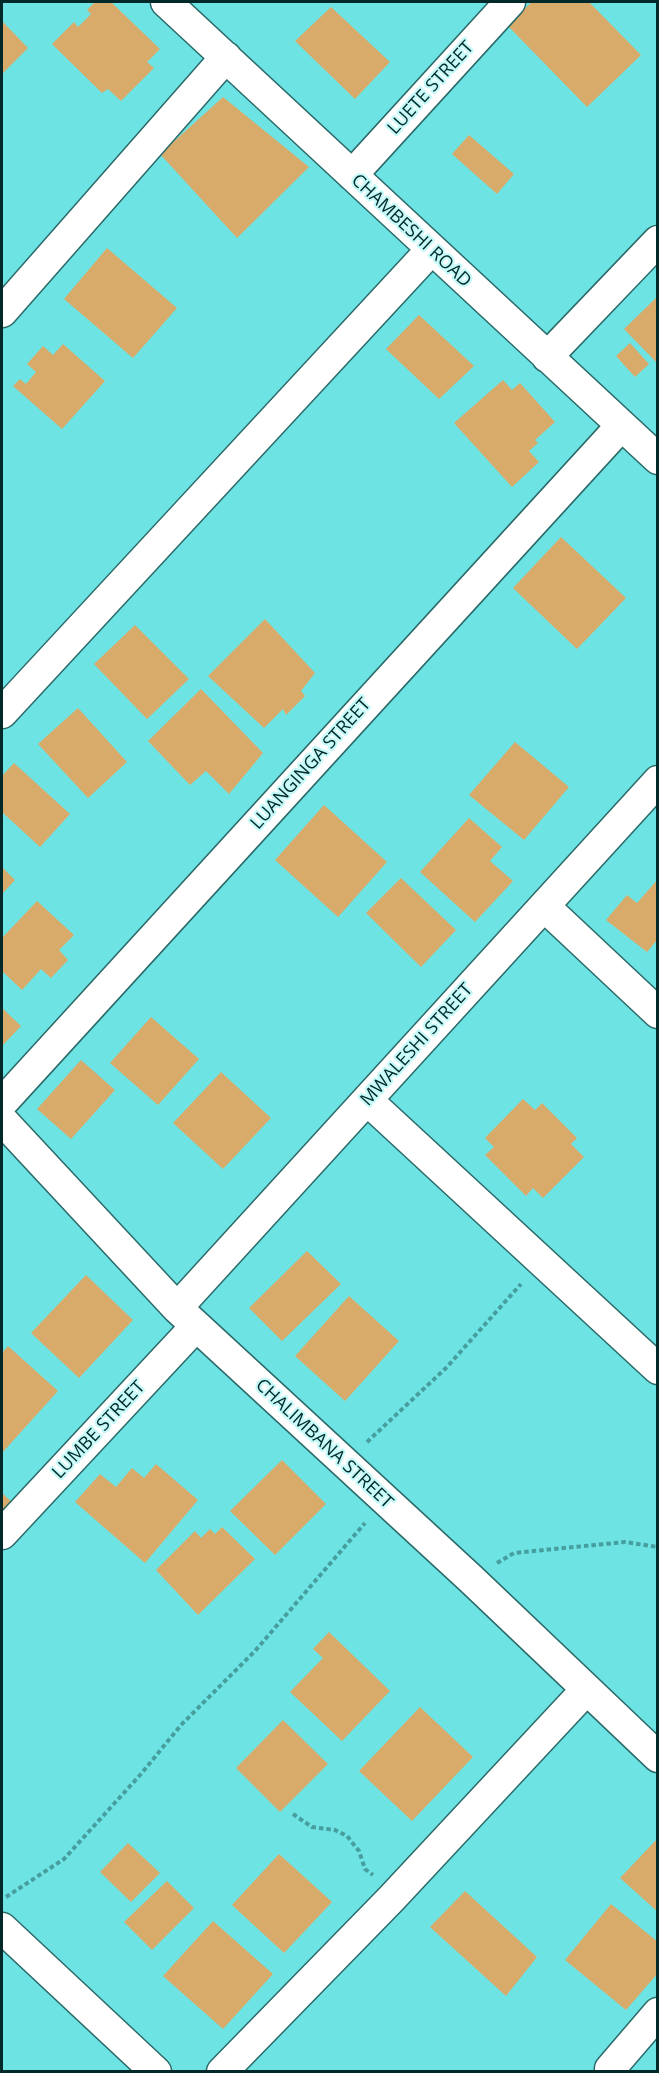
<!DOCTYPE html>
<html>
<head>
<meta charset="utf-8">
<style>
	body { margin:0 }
	#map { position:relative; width:659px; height:2073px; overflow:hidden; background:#6ee3e3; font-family:"Open Sans",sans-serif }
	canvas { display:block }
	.frame { position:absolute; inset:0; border:3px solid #012929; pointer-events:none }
</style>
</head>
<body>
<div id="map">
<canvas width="659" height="2073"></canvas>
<div class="frame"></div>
</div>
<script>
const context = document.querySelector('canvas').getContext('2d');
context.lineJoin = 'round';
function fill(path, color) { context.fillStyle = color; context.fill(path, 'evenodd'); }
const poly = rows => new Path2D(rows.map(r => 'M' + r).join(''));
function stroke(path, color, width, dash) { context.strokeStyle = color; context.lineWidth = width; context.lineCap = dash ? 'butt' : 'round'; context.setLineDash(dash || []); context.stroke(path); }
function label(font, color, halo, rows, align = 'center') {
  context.font = font + ' "Open Sans",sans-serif'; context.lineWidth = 4.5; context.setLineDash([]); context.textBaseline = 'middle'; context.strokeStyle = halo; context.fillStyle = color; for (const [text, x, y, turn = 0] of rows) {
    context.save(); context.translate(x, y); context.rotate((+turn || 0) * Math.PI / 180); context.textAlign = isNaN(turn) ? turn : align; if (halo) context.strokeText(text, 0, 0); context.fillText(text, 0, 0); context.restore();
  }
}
fill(poly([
	[95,2,111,2,160,49,147,62,154,68,121,101,108,89,102,93,52,44,74,22,78,27,91,14,87,10],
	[532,2,589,2,641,55,587,107,507,25],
	[331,7,390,62,355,99,295,41],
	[2,21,28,48,2,74],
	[223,97,309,167,237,238,160,154],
	[469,135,514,174,497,194,452,154],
	[107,248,177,308,133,358,64,299],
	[658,296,658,364,624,329],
	[419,315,474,366,439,399,386,349],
	[630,343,649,364,635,377,616,356],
	[63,344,105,381,62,429,13,386,20,379,26,384,36,372,27,364,43,346,53,355],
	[503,380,512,390,520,383,555,422,535,440,538,443,529,451,539,462,512,487,454,423],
	[561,537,626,598,577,649,513,588],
	[265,619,315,673,301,691,305,696,286,715,283,709,264,728,208,676],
	[135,625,189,679,147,719,94,664],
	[201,689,263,753,229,794,206,771,190,785,148,741],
	[78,708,127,762,88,798,38,744],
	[515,742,569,787,524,840,469,795],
	[14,763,70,814,40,847,2,812,2,776],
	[324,805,387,862,338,917,275,860],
	[469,818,502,847,490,861,513,881,475,922,420,872],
	[2,867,15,880,2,894],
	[401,878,456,930,421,967,366,913],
	[658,879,658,939,647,952,606,920,627,895,637,903],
	[37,901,74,935,59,950,68,960,51,978,41,969,22,990,2,971,2,938],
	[2,1008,21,1026,2,1046],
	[151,1017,199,1059,158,1105,110,1063],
	[81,1060,115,1090,71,1139,37,1109],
	[221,1072,271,1118,223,1169,173,1123],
	[523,1099,535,1110,542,1103,577,1138,571,1144,584,1157,543,1198,533,1188,526,1196,485,1155,494,1147,485,1138],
	[307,1251,341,1284,282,1341,249,1308],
	[86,1275,133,1320,79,1378,31,1333],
	[349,1296,399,1341,345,1401,295,1356],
	[8,1346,58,1391,2,1453,2,1353],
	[282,1460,326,1504,275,1555,230,1511],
	[156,1464,198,1500,145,1563,75,1502,100,1474,116,1487,132,1468,144,1478],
	[2,1493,13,1503,2,1516],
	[222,1527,255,1559,198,1615,156,1570,195,1531,201,1538,210,1529,215,1534],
	[329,1632,390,1691,342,1741,290,1692,323,1658,313,1649],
	[420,1707,473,1757,412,1821,359,1771],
	[283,1720,328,1764,280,1812,236,1768],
	[658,1838,658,1912,620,1878],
	[128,1843,160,1873,131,1902,100,1872],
	[279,1854,332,1902,284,1953,232,1905],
	[167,1881,194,1908,152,1950,124,1922],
	[465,1891,537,1957,506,1996,430,1927],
	[611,1904,658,1942,658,1973,626,2010,565,1960],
	[213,1921,273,1974,223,2029,163,1976]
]), '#d8ab6b');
const street = poly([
	[166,2,658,459],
	[352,175,510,2],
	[2,312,226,57],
	[547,357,658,241],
	[2,713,431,250],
	[544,906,658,1013],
	[367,1100,658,1369],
	[2,1103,621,426],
	[2,1120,177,1308,471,1579,658,1757],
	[177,1308,658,781],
	[2,1534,196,1326],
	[2,1928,156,2072],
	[610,2069,658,2013],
	[222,2072,391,1899,585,1691]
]);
stroke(street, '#2b6a69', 33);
stroke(poly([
	[367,1442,446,1368,521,1284],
	[497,1563,514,1553,625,1542,658,1547],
	[293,1814,312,1827,335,1830,347,1836,359,1851,365,1869,373,1875],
	[6,1897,64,1859,141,1774,181,1725,255,1651,365,1523]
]), '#469e9e', 4, [4.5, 3]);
stroke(street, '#fff', 30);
label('18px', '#012929', '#c6faf9', [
	["LUETE STREET",431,88,-48],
	["CHAMBESHI ROAD",411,231,43],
	["LUANGINGA STREET",311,764,-48],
	["MWALESHI STREET",417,1045,-48],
	["LUMBE STREET",99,1430,-47],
	["CHALIMBANA STREET",324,1444,43]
]);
</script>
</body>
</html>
